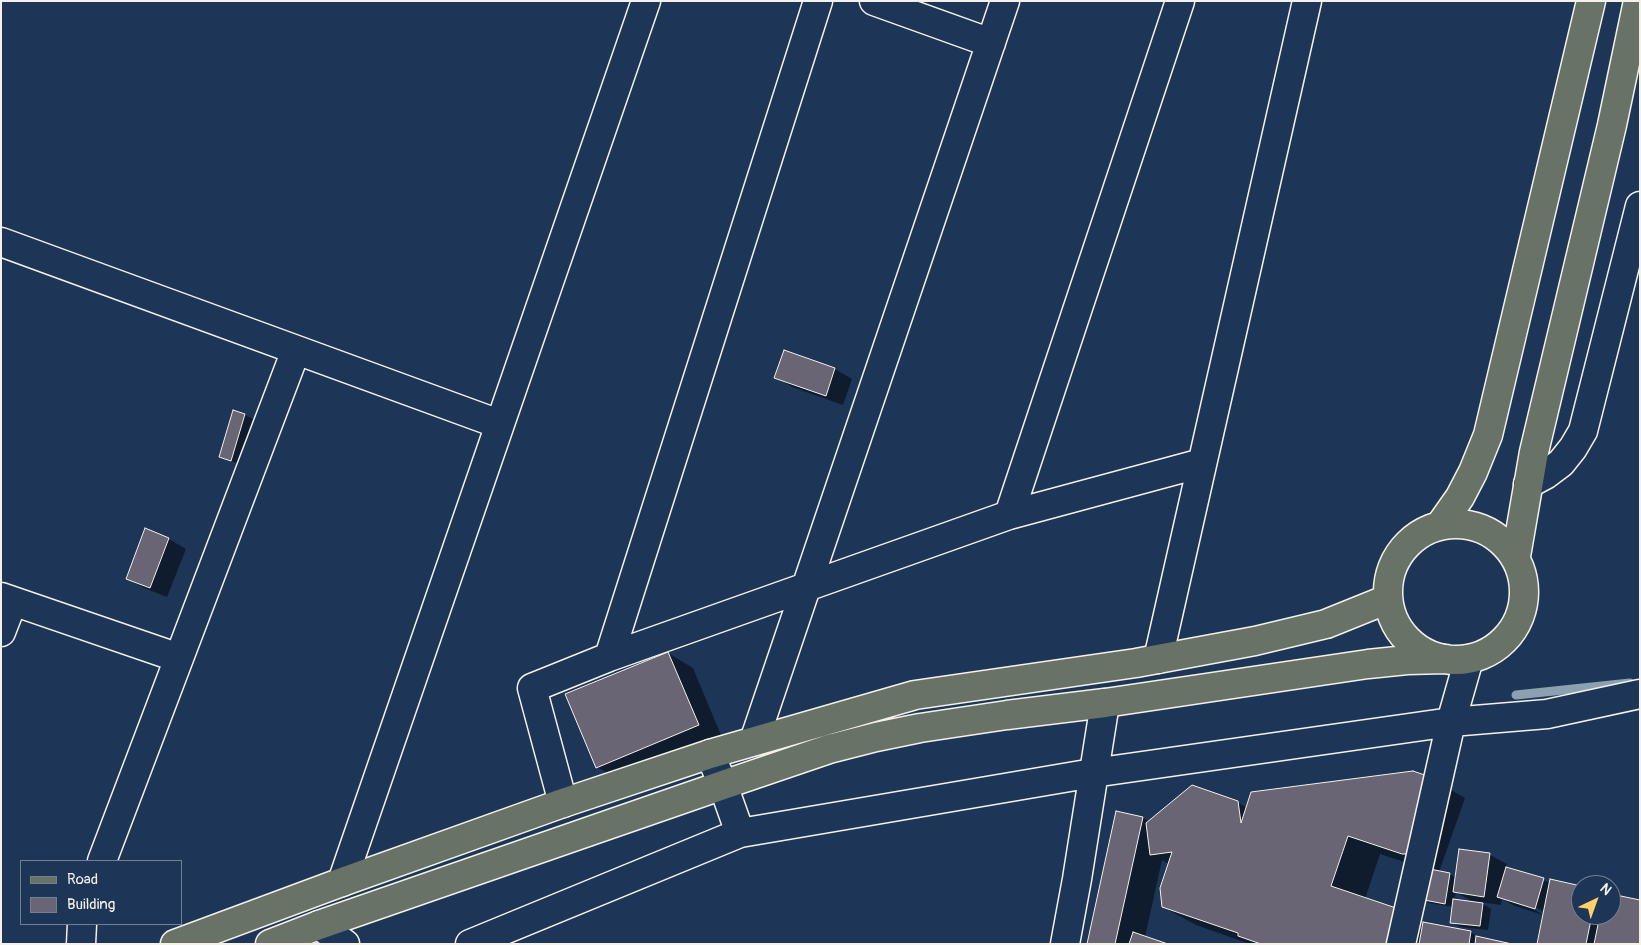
<!DOCTYPE html>
<html>
<head>
<meta charset="utf-8">
<style>
	body { margin:0 }
	#map { position:relative; width:1641px; height:945px; overflow:hidden; background:#1d3557; font-family:Pangolin,sans-serif }
	canvas { display:block }
	.frame { position:absolute; inset:0; border:2px solid #f4f1e8; pointer-events:none }
	.legend { position:absolute; left:20px; top:860px; width:162px; height:65px; box-sizing:border-box; background:#1d3557; border:1px solid #738091; margin:0; padding:6px 9px; list-style:none; font-size:15px; color:#f4f1e8 }
	.legend li { display:flex; align-items:center; gap:10px; height:25px }
	.legend b { width:25px; border:1px solid #738091 }
	.north { position:absolute; left:1571px; top:875px; width:50px; height:50px; box-sizing:border-box; background:#1d3557; border:1px solid #738091; border-radius:50%; rotate:42deg; font-size:14px; font-weight:700; line-height:20px; text-align:center; color:#f4f1e8 }
	.north::after { content:''; display:block; margin:auto; width:18px; height:22px; background:#ffd166; clip-path:polygon(50% 0,100% 100%,50% 72%,0 100%) }
</style>
</head>
<body>
<div id="map">
<canvas width="1641" height="945"></canvas>
<div class="frame"></div>
<ul class="legend">
<li><b style="height:6px;background:#687266"></b>Road</li>
<li><b style="height:14px;background:#696574"></b>Building</li>
</ul>
<div class="north">N</div>
</div>
<script>
const context = document.querySelector('canvas').getContext('2d');
context.lineJoin = 'round';
function fill(path, color) { context.fillStyle = color; context.fill(path, 'evenodd'); }
const poly = rows => new Path2D(rows.map(r => 'M' + r).join(''));
function stroke(path, color, width, dash) { context.strokeStyle = color; context.lineWidth = width; context.lineCap = dash ? 'butt' : 'round'; context.setLineDash(dash || []); context.stroke(path); }
fill(poly([
	[835,369,852,379,843,405,792,387,776,377],
	[245,415,253,419,239,464,220,456],
	[146,530,169,539,186,549,167,597,144,588,127,578],
	[668,653,693,668,723,740,622,781,597,767],
	[1432,779,1465,798,1439,872,1450,874,1456,878,1460,851,1490,855,1507,864,1506,868,1543,880,1550,883,1581,887,1581,915,1611,915,1611,896,1640,944,1538,944,1544,912,1530,904,1529,906,1543,915,1515,906,1502,899,1501,905,1480,902,1491,909,1488,930,1460,927,1452,922,1453,907,1429,903,1421,898,1426,869,1380,854,1365,899,1399,910,1424,925,1471,932,1482,939,1506,944,1250,944,1196,925,1163,907,1169,864,1162,860,1145,937,1164,944,1088,944,1117,812,1143,818,1150,822,1237,802,1247,808],
	[1456,892,1475,903,1454,900]
]), '#0007');
stroke(poly([
	[1516,695,1630,683]
]), '#8ba0b1', 9);
const building = poly([
	[784,350,835,368,826,396,774,378,784,350],
	[233,410,245,414,231,461,219,457,233,410],
	[145,528,169,538,150,588,126,579,145,528],
	[668,652,699,725,596,768,565,694,668,652],
	[1413,771,1433,778,1407,854,1402,854,1348,836,1331,886,1399,909,1392,944,1261,944,1238,936,1238,933,1162,907,1160,888,1172,852,1150,855,1146,823,1192,785,1238,801,1241,823,1251,792,1413,771],
	[1116,811,1143,817,1115,944,1087,944,1116,811],
	[1459,849,1490,853,1484,897,1453,892,1459,849],
	[1506,867,1544,878,1535,909,1497,897,1506,867],
	[1425,868,1450,873,1445,904,1419,899,1425,868],
	[1550,879,1581,886,1581,915,1592,915,1586,944,1537,944,1550,879],
	[1611,894,1640,900,1640,944,1594,944,1600,915,1611,915,1611,894],
	[1453,899,1483,903,1480,926,1450,923,1453,899],
	[1423,922,1471,931,1469,944,1419,944,1423,922],
	[1133,932,1168,944,1129,944,1133,932],
	[1476,936,1512,944,1475,944,1476,936]
]);
fill(building, '#696574');
stroke(building, '#f4f1e8', 1);
const minor = poly([
	[874,1,991,43],
	[1,242,499,424],
	[1528,484,1545,475,1561,463,1573,448,1583,431,1640,206],
	[1009,515,1180,1],
	[1,597,179,658],
	[1,632,13,601],
	[609,657,818,1],
	[1158,659,1307,1],
	[754,741,1005,1],
	[710,754,723,785,740,833],
	[563,803,532,688,609,657,1009,515,1202,463],
	[102,861,296,350],
	[342,882,646,1],
	[319,925,345,944],
	[81,944,82,924],
	[470,944,740,833,1093,773,1451,722,1547,714,1640,694],
	[1065,944,1077,879,1105,703],
	[1401,944,1451,722,1469,659]
]);
const major = poly([
	'1388 592a68 68 0 1 1 136 0a68 68 0 1 1-136 0Z',
	[1441,524,1460,497,1473,472,1488,435,1591,1],
	[1516,556,1534,452,1612,125,1638,1],
	[175,944,342,882,563,803,710,754,915,695,1136,663,1255,641,1326,624,1388,599],
	[270,944,319,925,723,785,829,749,876,737,920,728,1007,715,1105,703,1368,664,1407,660,1446,659]
]);
stroke(minor, '#f4f1e8', 31);
stroke(major, '#f4f1e8', 31);
stroke(minor, '#1d3557', 28);
stroke(major, '#687266', 28);
</script>
</body>
</html>
